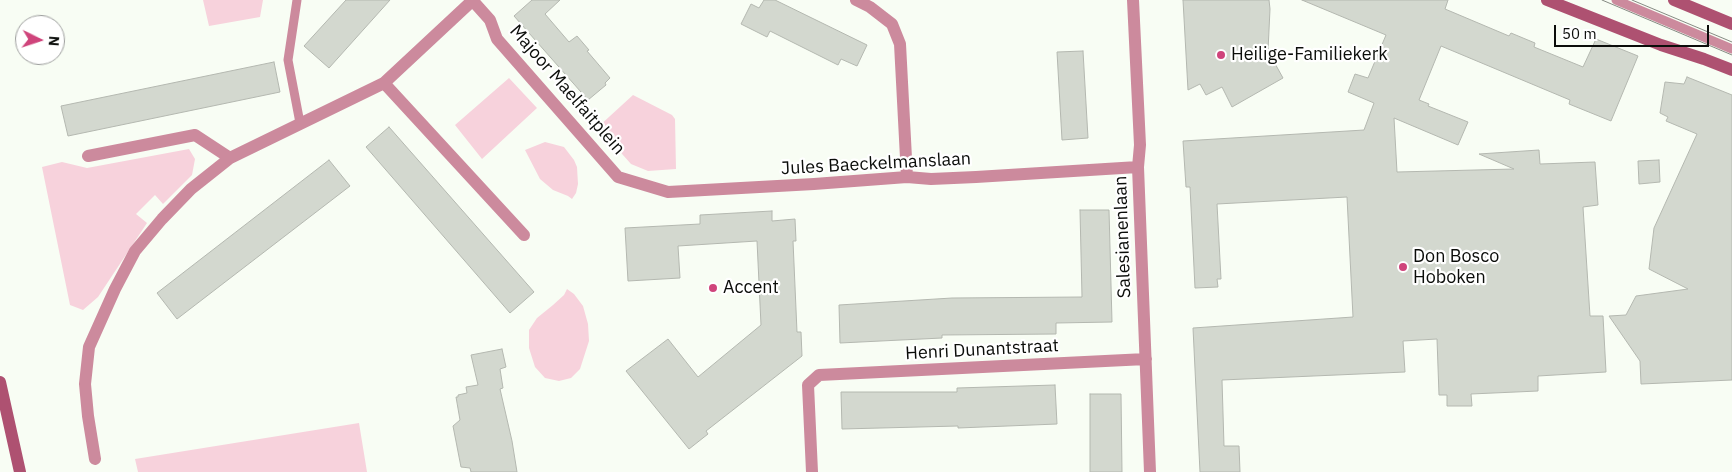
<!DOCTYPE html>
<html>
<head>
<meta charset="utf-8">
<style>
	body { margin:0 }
	#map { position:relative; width:1732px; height:472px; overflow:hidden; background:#f8fdf4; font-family:"IBM Plex Sans",sans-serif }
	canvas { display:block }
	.north { position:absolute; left:15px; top:15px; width:50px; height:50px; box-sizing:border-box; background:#fff; border:1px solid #9d9e9d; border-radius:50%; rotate:94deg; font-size:14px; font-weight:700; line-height:20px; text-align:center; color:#0b0d0a }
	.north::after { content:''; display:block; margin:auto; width:18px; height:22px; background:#cf447b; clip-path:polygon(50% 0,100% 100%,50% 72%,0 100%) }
	.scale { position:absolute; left:1554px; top:25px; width:155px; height:22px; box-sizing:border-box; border:2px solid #0b0d0a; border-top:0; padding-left:6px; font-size:15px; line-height:18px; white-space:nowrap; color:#0b0d0a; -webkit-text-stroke:4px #fff; paint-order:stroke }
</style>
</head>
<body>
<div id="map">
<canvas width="1732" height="472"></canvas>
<div class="north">N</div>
<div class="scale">50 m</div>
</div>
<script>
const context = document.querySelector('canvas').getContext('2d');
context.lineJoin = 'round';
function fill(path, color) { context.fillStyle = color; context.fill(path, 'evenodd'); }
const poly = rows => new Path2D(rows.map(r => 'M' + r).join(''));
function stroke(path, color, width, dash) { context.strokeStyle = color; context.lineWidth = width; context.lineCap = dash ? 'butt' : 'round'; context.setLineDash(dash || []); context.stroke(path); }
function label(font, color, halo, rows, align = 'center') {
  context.font = font + ' "IBM Plex Sans",sans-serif'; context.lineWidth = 4.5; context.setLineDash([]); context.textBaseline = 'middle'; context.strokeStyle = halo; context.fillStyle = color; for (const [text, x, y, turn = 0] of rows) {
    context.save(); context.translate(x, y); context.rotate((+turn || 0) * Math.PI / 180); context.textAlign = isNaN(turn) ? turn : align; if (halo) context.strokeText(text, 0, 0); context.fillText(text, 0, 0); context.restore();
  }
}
fill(poly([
	[203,0,263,0,260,17,209,26],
	[509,78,537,108,482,159,455,125],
	[633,95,672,115,675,119,676,169,648,171,631,164,598,127],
	[545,142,564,147,574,160,577,167,578,184,576,193,572,199,568,196,553,190,540,179,525,150],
	[189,149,195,159,192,175,163,204,155,195,136,214,147,223,98,297,83,310,70,305,42,167,62,162,87,168],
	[567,289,574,294,583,306,588,324,589,341,580,369,571,378,559,381,545,378,535,367,529,348,529,330,537,318,553,305,564,295],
	[359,423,367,472,138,472,135,459]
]), '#f7d2dc');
const building = poly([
	[346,0,390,0,329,68,304,46,346,0],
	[532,0,560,0,545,14,569,42,577,36,589,50,587,51,610,78,605,83,606,85,588,100,514,16,532,0],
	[764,0,775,0,867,45,857,66,841,59,838,65,770,31,767,37,741,24,751,4,759,8,764,0],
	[1183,0,1269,0,1270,9,1268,51,1283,78,1232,107,1222,87,1206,95,1200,84,1188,90,1183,0],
	[1302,0,1448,0,1445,9,1509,36,1511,33,1535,43,1534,47,1583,67,1596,39,1638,56,1611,121,1569,104,1570,100,1441,46,1419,100,1429,104,1428,106,1468,122,1458,145,1394,118,1397,172,1514,169,1479,154,1539,150,1540,164,1595,162,1598,205,1583,207,1590,316,1603,316,1606,372,1538,376,1538,391,1471,394,1472,406,1447,406,1447,395,1439,395,1437,339,1403,341,1405,372,1222,380,1224,446,1239,446,1240,472,1200,472,1193,328,1353,317,1347,197,1217,204,1221,279,1217,279,1218,287,1195,288,1190,187,1186,187,1183,141,1364,130,1374,103,1348,92,1355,74,1368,78,1386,35,1302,0],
	[1083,51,1088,138,1062,140,1057,52,1083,51],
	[274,62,280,92,68,136,61,106,274,62],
	[1687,77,1732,95,1732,380,1641,384,1640,361,1609,316,1626,315,1636,296,1688,289,1649,269,1654,228,1697,134,1666,121,1668,117,1660,113,1665,82,1684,84,1687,77],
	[389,127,534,292,510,313,366,147,389,127],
	[329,160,350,186,177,319,157,293,329,160],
	[1659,160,1660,182,1639,184,1638,161,1659,160],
	[1080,210,1109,210,1112,322,1056,323,1056,334,942,335,942,338,840,343,839,305,952,298,1082,297,1080,210],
	[772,211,772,221,795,219,796,241,793,241,797,332,801,332,802,356,706,431,708,434,689,449,626,371,668,339,698,377,761,325,757,241,678,246,680,278,628,281,625,228,700,224,700,215,772,211],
	[502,349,506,367,500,369,503,388,500,389,512,441,517,472,471,472,470,468,461,467,453,426,460,420,456,397,458,397,458,395,467,393,466,387,478,385,471,355,502,349],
	[1055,385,1057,424,958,428,958,426,842,429,841,392,957,392,957,388,1055,385],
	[1090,394,1121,394,1122,472,1090,472,1090,394]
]);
fill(building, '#d3d8cf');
stroke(building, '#b4b8b0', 1);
stroke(poly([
	[297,0,288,60,300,123],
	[1616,0,1732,49]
]), '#cc8a9d', 9);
stroke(poly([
	[856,0,870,7,892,24,900,44,907,177],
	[1133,0,1140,145,1138,167,1150,472],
	[473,1,490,20,497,39,618,177,668,192,814,184,907,177,931,179,976,177,1138,167],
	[384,83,524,235],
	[88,156,195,135,230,158],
	[95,459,88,416,85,384,89,347,115,289,135,251,162,219,191,189,230,158,384,83,473,0],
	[812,472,808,385,819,375,1146,359]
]), '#cc8a9d', 12);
stroke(poly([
	[1547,0,1661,45,1704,59,1732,70],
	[1674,0,1732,24],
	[0,382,20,472]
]), '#ae5171', 12);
stroke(poly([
	[1602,0,1732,55],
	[1632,0,1732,42]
]), '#868a83', 1);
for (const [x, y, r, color] of [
	[1221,55,5,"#cf447b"],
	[1403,267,5,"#cf447b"],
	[713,288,5,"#cf447b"]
]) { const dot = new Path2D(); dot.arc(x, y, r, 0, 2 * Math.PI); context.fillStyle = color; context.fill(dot); stroke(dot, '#fff', 2); }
label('18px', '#0b0d0a', '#fff', [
	["Heilige-Familiekerk",1231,55],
	["Don Bosco",1413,257],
	["Hoboken",1413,278],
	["Accent",723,288]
], 'left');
label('18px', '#0b0d0a', '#fff', [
	["Majoor Maelfaitplein",567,90,49],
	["Jules Baeckelmanslaan",876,164,-3],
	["Salesianenlaan",1123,237,-92],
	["Henri Dunantstraat",982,350,-3]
]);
</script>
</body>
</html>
